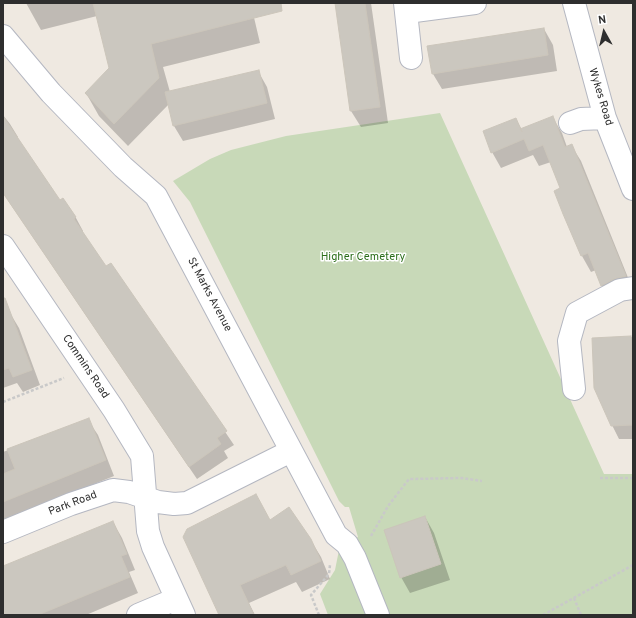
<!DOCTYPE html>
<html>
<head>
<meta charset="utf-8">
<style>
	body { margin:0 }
	#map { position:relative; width:636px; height:618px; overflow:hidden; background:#efe9e1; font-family:Overpass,sans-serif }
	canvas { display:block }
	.frame { position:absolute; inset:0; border:4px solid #2e2e2e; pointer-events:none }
	.north { position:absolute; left:584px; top:12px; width:40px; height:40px; -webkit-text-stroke:3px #fff; paint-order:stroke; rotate:352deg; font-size:11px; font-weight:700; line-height:16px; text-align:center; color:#2e2e2e }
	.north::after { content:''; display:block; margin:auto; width:14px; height:18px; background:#2e2e2e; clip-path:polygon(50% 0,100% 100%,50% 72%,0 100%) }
</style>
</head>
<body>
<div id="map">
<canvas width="636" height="618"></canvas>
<div class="frame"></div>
<div class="north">N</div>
</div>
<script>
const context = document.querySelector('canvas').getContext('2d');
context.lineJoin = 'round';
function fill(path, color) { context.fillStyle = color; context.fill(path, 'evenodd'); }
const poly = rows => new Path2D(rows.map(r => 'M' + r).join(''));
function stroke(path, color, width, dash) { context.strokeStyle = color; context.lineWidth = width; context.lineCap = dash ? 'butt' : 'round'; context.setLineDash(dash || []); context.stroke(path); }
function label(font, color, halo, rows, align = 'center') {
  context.font = font + ' Overpass,sans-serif'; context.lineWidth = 3; context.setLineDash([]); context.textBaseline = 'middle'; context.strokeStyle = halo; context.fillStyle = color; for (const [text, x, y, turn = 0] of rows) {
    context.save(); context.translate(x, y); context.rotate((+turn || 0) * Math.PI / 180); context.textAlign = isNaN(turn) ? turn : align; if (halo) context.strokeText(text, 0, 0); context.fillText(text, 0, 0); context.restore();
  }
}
fill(poly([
	[440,113,604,474,633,474,633,615,328,615,320,594,335,570,340,545,358,537,349,507,345,507,339,501,190,202,173,181,210,159,231,150,286,136]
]), '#c8d9b8');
fill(poly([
	[26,3,249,3,252,9,260,43,163,67,170,92,258,71,267,87,275,119,183,141,174,126,169,104,128,146,99,116,86,93,110,69,97,16,41,30],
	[336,3,371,3,388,123,361,127,351,111],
	[544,29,553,45,557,71,442,89,433,74],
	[3,115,10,124,18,137,16,137,59,201,63,199,76,218,83,231,82,232,106,267,154,327,234,445,224,451,228,458,197,479,3,193],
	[553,118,562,133,567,147,571,145,581,161,633,290,611,301,602,286,596,270,591,272,582,256,555,191,562,189,551,162,539,166,533,155,501,168,492,152,516,119,522,130],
	[10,313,19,328,40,385,23,392,17,383,3,388,3,315],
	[633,337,633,439,619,439,612,425,593,339],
	[88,420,98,435,114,476,3,521,3,452],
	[425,517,434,533,450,580,410,593,401,577],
	[270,521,310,539,321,557,330,579,302,592,296,582,249,603,255,615,221,615],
	[113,522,122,538,135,570,129,572,138,593,86,615,3,615,3,567]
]), '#0003');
const building = poly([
	[93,3,281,3,282,11,151,44,159,78,114,124,85,93,109,68,93,3],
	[335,3,365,3,380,107,350,111,335,3],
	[544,28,548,55,432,74,427,46,544,28],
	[259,70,267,103,173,126,165,92,259,70],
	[3,116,60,200,63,198,76,217,74,219,106,266,111,263,227,431,217,438,221,444,189,467,3,193,3,116],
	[553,116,565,147,572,144,626,276,614,279,601,286,588,253,581,256,563,214,554,191,560,188,543,145,529,151,524,139,491,153,483,131,516,118,522,132,520,129,553,116],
	[3,298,5,298,32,370,13,377,9,368,3,370,3,298],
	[631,336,633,425,611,426,594,388,592,338,631,336],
	[89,418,106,460,3,502,3,474,15,469,7,449,89,418],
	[256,494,270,520,289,507,311,539,321,561,291,575,286,565,240,585,254,615,219,615,183,537,187,529,256,494],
	[425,516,441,564,400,578,384,530,425,516],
	[113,521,127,554,121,556,130,577,38,615,3,615,3,566,113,521]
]);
fill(building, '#cbc7bf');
stroke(building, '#cbc5ba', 1);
const minor = poly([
	[405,3,411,58],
	[574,3,605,118,633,189],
	[407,12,475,3],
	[3,36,51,93,123,167,156,196,336,535,347,544,355,558,378,615],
	[570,123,581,119,605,118],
	[3,246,114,410,142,456,148,531,153,547,184,615],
	[574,389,569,341,577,313,620,290,633,288],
	[3,532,71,504,113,490,129,492,158,502,174,504,187,503,291,451],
	[138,615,176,599]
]);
stroke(minor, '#b4b7c1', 24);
stroke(poly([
	[3,402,64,378],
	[600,478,633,478],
	[371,536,388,506,409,479,461,478,482,481],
	[574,598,581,615],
	[319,615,311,595,329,574,330,565],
	[543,615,633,565]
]), '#c9c9c9', 2.5, [3, 2]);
stroke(minor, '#fff', 22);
label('11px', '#2e2e2e', '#fff', [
	["Wykes Road",600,97,73],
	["St Marks Avenue",209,295,62],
	["Commins Road",85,367,56],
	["Park Road",73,504,-21]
]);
label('11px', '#2c6e1b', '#fff', [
	["Higher Cemetery",363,258]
]);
</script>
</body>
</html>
